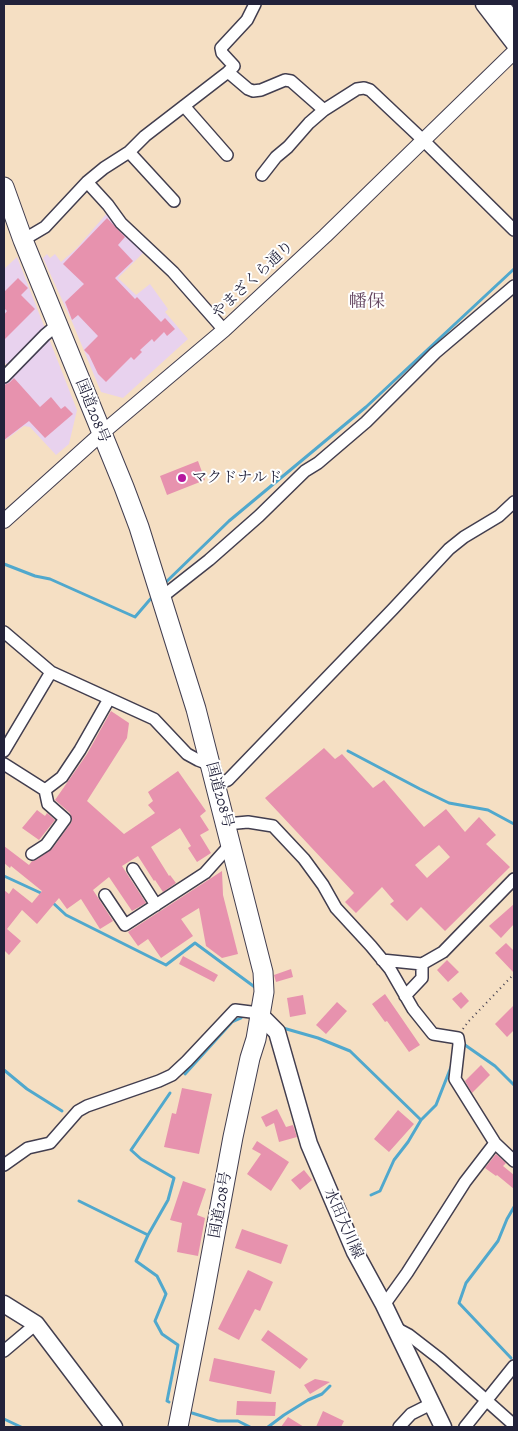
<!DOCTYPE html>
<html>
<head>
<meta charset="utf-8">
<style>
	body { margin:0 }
	#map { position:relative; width:518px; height:1431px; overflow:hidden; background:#f5dfc3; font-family:Alegreya,serif }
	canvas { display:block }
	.frame { position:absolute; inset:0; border:5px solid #22223b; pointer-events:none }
</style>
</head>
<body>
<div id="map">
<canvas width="518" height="1431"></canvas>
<div class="frame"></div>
</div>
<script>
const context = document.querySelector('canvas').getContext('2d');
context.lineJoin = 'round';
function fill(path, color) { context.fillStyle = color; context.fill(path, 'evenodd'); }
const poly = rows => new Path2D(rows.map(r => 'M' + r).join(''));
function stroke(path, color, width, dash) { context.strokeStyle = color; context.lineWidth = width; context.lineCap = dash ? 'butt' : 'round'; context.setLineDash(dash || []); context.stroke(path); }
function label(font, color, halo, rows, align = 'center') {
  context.font = font + ' Alegreya,"Noto Serif JP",serif'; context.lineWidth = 4; context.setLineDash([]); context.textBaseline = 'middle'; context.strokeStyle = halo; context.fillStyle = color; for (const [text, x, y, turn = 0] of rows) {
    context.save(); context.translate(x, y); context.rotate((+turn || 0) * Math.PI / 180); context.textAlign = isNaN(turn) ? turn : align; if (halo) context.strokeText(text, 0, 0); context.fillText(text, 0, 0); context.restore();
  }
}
fill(poly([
	[108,212,146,250,118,278,136,295,150,284,168,309,165,312,188,339,123,398,101,392,73,324,43,258,47,254,50,258,55,254,61,262,76,249],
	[17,257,77,410,69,444,56,455,30,427,24,426,4,441,4,379,13,371,4,362,4,269]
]), '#e8d2ee');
stroke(poly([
	[4,564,35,576,50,579,135,617,153,596],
	[164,584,229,521,366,407,514,269],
	[348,751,420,789,449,803,488,810,514,824],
	[4,876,43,894],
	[52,902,66,915,166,965,195,943,256,988],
	[283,1028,318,1038,350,1051,421,1120],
	[463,1046,465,1045,495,1066,514,1085],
	[4,1070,27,1089,62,1111],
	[185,1074,232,1022,241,1018],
	[371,1195,380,1191,394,1160,408,1142,421,1120,436,1105,451,1067],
	[79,1201,148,1235],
	[511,1358,459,1303,466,1283,498,1241,507,1219,514,1207],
	[169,1402,167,1401,178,1345,162,1334,155,1321,166,1294,157,1276,136,1261,148,1235,168,1200,174,1178,141,1159,131,1150,170,1093],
	[192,1413,218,1421,238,1421,250,1427],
	[4,1419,21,1427],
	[268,1427,284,1415,308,1400,322,1394,330,1386]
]), '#50a8cd', 3);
fill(poly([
	[107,218,125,237,118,245,133,261,115,278,135,299,137,297,161,322,165,318,175,329,167,336,164,332,154,342,152,339,140,350,142,352,134,360,131,357,106,382,98,374,89,355,84,350,98,336,78,315,72,320,65,302,84,284,63,264],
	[18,278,28,288,21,295,35,309,4,340,4,315,7,311,4,308,4,292],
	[14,378,40,407,51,397,61,409,65,406,73,414,45,438,29,421,4,440,4,385,9,383],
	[198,461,205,480,167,495,160,476],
	[111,711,129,723,127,738,87,801,124,834,155,813,148,805,153,801,148,792,178,771,206,811,200,816,209,830,200,835,211,853,197,862,188,848,191,846,180,828,151,847,169,876,170,875,176,883,163,892,155,880,154,881,138,856,122,866,146,903,132,911,109,877,93,890,113,921,100,929,81,899,67,909,59,898,37,924,22,910,7,929,21,941,9,955,4,950,4,890,9,894,13,888,32,903,42,891,11,866,10,868,4,863,4,846,29,865,32,861,36,860,52,849,71,823,72,820,70,813,55,800,87,754],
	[324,748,335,759,342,754,373,788,384,780,424,827,446,809,465,832,479,817,496,835,486,844,510,867,445,931,421,907,407,921,390,904,394,901,382,887,356,913,345,902,354,893,265,798],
	[439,845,450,857,427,878,415,865],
	[37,810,45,816,47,813,55,820,39,840,22,828],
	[222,871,223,895,238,954,222,958,206,946,199,908,181,919,193,936,161,958,148,939,138,946,128,932],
	[514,904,514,924,501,938,489,926],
	[506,943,514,951,514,973,495,953],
	[183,956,218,975,214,982,179,964],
	[447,960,459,972,448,982,437,970],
	[291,969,293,977,276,982,274,975],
	[461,992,469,1001,461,1009,452,999],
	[385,994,420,1045,409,1052,387,1021,385,1022,372,1004],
	[303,995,306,1014,290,1017,287,998],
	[337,1002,347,1011,326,1034,316,1025],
	[514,1005,514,1030,507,1037,495,1024],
	[481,1065,490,1075,472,1093,465,1081],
	[182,1088,212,1094,199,1154,164,1147,172,1113,176,1114],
	[277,1109,286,1127,293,1125,297,1137,279,1142,274,1123,266,1127,261,1117],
	[398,1110,414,1124,389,1152,374,1139],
	[257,1141,289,1162,271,1191,247,1174,261,1154,252,1149],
	[496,1154,506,1163,503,1166,514,1175,514,1189,497,1175,496,1176,485,1168],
	[304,1170,312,1180,300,1190,291,1180],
	[183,1181,206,1189,197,1215,205,1218,198,1256,177,1252,182,1223,170,1220],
	[242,1229,288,1245,281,1264,235,1248],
	[248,1270,273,1282,260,1311,255,1309,239,1340,218,1329],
	[268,1330,308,1359,300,1369,261,1340],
	[214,1358,275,1371,271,1394,209,1381],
	[315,1379,330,1382,310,1394,304,1385],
	[237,1401,276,1402,275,1416,236,1415],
	[323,1411,344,1421,341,1427,316,1427],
	[288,1417,304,1427,281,1427]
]), '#e792ae');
const minor = poly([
	[228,72,234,66,222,53,221,48,247,20,255,4],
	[184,106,227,155],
	[129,152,174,201],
	[262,175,276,157,288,147,309,123,324,110],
	[87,182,108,205,121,223,173,272,224,330],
	[23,240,45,227,87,182,104,168,129,152,145,136,228,72,248,89,253,91,261,90,285,80,291,81,324,110,357,89,364,88,370,90,423,140,514,230],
	[4,377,45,335,57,325],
	[162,597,209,560,259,516,305,471,318,463,366,422,435,353,514,286],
	[4,632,51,672,154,719,187,754,198,760,211,765],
	[4,751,51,672],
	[4,764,45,790,48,804,65,819,46,845,32,854],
	[216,784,228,780,393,609,449,549,464,537,499,516,514,502],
	[45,790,62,777,80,750,109,699],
	[226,824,248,822,273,826,304,859,323,885,336,908,371,946,390,969,413,1009,433,1034,458,1038,459,1044,455,1079,495,1143,514,1161],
	[133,869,156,905],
	[105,895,125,925,205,873,231,844],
	[382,960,422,964,443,952,514,879],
	[405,996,422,978,422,964],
	[4,1165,28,1148,50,1143,78,1111,87,1106,159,1081,172,1075,187,1061,235,1010,251,1012,260,1015],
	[384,1305,407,1273,465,1182,495,1143],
	[394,1327,409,1335,440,1359,514,1425],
	[4,1351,36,1324],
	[399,1427,411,1414,431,1404],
	[465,1427,514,1366]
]);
const tertiary = poly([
	[4,521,102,433,224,330,325,236,514,52]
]);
const secondary = poly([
	[484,4,514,43],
	[260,1015,277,1032,309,1144,355,1252,384,1305,443,1427],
	[4,1304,36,1324,114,1427]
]);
const trunk = poly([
	[4,187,23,240,124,487,139,527,196,709,263,972,264,992,256,1039,250,1058,233,1137,203,1299,178,1427]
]);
const motorway = poly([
	[497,4,514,26]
]);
stroke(minor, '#423e4f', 14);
stroke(tertiary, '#423e4f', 16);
stroke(secondary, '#423e4f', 19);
stroke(trunk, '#423e4f', 21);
stroke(motorway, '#423e4f', 24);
stroke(poly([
	[463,1029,468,1022,514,974]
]), '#423e4f', 2, [1, 4]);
stroke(minor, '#fff', 11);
stroke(tertiary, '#fff', 14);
stroke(secondary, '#fff', 16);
stroke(trunk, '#fff', 19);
stroke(motorway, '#fff', 21);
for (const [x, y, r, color] of [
	[182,478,5,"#b5179e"]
]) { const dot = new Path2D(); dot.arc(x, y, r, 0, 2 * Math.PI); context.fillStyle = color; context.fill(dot); stroke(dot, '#fff', 2); }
label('15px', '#22223b', '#fff', [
	["やまざくら通り",253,280,-43],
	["国道208号",92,411,68],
	["国道208号",219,795,75],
	["国道208号",221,1205,-80],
	["水田大川線",343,1224,66]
]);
label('15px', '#22223b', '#fff', [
	["マクドナルド",192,478]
], 'left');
label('18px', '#674963', '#fff', [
	["幡保",367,303]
]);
</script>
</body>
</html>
